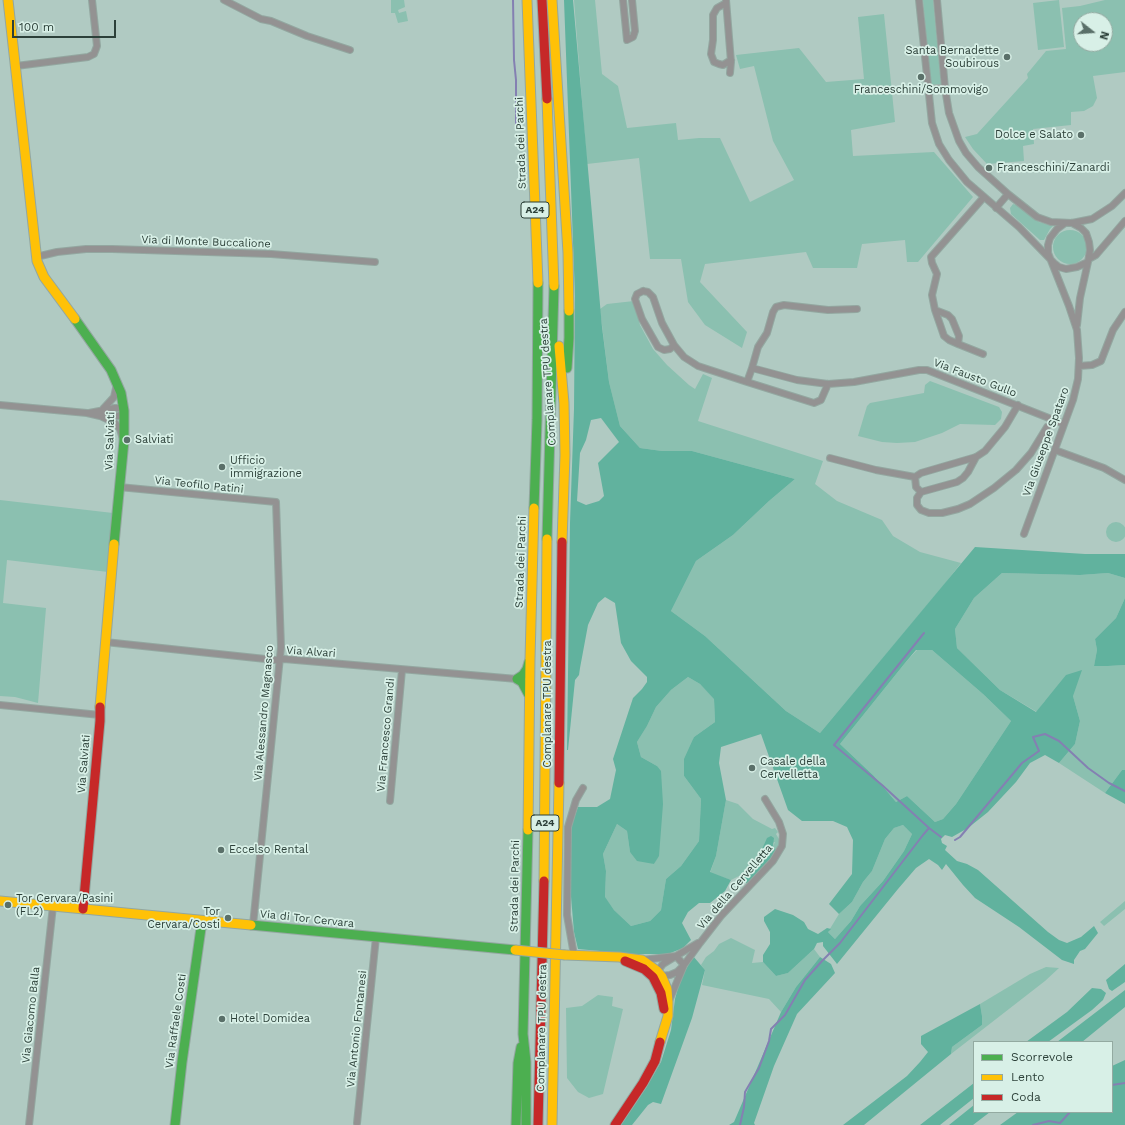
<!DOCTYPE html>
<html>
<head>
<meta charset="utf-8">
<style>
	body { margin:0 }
	#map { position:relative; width:1125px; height:1125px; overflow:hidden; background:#b0cac2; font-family:"Work Sans",sans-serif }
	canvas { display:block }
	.legend { position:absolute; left:973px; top:1041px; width:140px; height:72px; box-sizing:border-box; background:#d8f0e7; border:1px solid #93aaa1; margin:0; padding:5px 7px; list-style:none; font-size:12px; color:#2c4039 }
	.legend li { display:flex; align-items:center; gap:8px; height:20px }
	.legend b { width:20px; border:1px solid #93aaa1 }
	.north { position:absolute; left:1073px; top:12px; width:40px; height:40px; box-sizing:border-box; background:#d8f0e7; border:1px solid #93aaa1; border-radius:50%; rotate:107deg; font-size:11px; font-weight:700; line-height:16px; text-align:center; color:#2c4039 }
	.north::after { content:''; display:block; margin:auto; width:14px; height:18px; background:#5a7069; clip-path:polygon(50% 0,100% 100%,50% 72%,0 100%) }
	.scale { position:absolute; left:12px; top:20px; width:104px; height:18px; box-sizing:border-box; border:2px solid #2c4039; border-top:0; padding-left:5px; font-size:12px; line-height:14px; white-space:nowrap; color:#2c4039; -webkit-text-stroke:3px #d8f0e7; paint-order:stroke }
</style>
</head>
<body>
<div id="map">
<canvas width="1125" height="1125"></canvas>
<ul class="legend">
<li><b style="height:5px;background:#4caf50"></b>Scorrevole</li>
<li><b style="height:5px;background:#ffc107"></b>Lento</li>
<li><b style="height:5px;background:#c62828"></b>Coda</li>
</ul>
<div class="north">N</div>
<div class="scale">100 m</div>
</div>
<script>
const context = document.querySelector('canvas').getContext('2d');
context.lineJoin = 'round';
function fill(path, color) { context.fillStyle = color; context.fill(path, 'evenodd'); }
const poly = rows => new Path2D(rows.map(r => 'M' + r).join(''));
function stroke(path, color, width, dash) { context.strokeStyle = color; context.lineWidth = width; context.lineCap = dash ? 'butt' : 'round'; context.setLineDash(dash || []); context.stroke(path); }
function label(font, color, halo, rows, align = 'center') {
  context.font = font + ' "Work Sans",sans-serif'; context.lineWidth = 3.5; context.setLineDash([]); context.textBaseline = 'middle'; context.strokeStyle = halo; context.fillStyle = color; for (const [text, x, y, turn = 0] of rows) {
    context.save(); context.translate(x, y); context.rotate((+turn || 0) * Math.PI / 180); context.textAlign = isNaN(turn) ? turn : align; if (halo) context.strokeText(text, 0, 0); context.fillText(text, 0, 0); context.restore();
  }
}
fill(poly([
	[391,0,404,0,405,7,398,10,399,13,406,11,408,21,398,23,395,13,391,13],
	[574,0,595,0,602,74,618,86,627,128,676,123,678,140,699,138,720,138,750,202,794,180,773,141,754,66,740,69,736,55,799,48,826,82,864,79,858,17,884,14,895,122,851,130,853,156,934,152,973,197,918,262,907,262,905,240,862,244,857,268,813,268,806,252,705,264,700,282,747,332,742,348,705,325,688,302,681,259,650,259,639,158,587,164],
	[923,0,933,0,941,84,931,85],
	[1059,0,1064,47,1038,50,1033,3],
	[1105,0,1125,0,1125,72,1093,76,1097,98,1093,106,1084,111,1071,112,1071,125,1033,129,1034,144,1023,146,1024,161,987,164,973,149,965,137,977,134,1028,78,1027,74,1046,51,1066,49,1062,8,1080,6],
	[1081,20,1105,20,1105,44,1081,44],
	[1013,204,1020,206,1039,222,1053,226,1050,229,1044,240,1040,240,1011,214,1010,208],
	'1053 247a17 17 0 1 1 34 0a17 17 0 1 1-34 0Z',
	[634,301,640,325,653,349,667,365,689,385,695,389,703,374,712,378,698,421,823,461,815,484,837,501,882,520,893,536,920,552,961,563,943,586,820,733,786,711,705,636,671,611,696,561,733,535,769,501,795,479,692,451,662,451,640,448,620,426,609,382,600,309,607,304],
	[930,381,999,407,1002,412,1001,419,995,425,960,424,942,433,915,442,897,443,882,442,858,436,867,406,870,403,924,393,925,385],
	[0,500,113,513,108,572,7,560,3,603,46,608,38,703,15,697,0,696],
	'1106 532a10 10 0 1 1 20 0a10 10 0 1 1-20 0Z',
	[1002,573,1080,575,1108,573,1125,578,1125,598,1116,618,1095,639,1097,650,1094,666,1108,666,1125,665,1125,770,1122,770,1105,793,1059,763,1075,744,1080,721,1073,696,1045,701,1037,712,1000,690,957,648,955,629,974,598],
	[917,650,932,650,983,694,1011,721,956,804,943,819,935,822,907,796,896,802,874,776,840,744,905,663],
	[688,677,700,684,714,698,715,722,694,737,684,776,701,799,699,841,681,866,666,879,661,910,650,921,631,926,614,910,605,898,606,871,603,854,617,824,627,831,630,852,654,864,658,856,660,831,657,766,641,757,637,742,647,726,656,707,671,690],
	[726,800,738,804,753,819,772,829,775,828,778,832,776,834,780,841,777,851,773,846,775,842,765,845,759,855,755,865,741,875,731,880,710,873,716,856],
	[903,825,912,834,904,851,883,881,860,906,851,921,835,939,828,932,839,914,852,902,863,882,872,871,885,839,894,828],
	[1125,901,1125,909,1104,926,1100,922],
	[731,938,755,950,752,963,763,962,776,976,788,973,814,949,820,957,796,987,781,1012,769,999,702,985,705,970,701,965,706,957,714,951,719,944],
	[1046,967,1059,968,1045,981,951,1054,952,1047,982,1025,982,1016,980,1004,1030,974],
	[598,995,613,997,612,1006,623,1009,603,1094,589,1098,578,1092,567,1078,566,1008,582,1006]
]), '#8bc0b0');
fill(poly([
	[564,0,573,0,602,327,609,382,620,426,640,448,662,451,692,451,795,479,769,501,733,535,696,561,671,611,705,636,786,711,820,733,975,547,1085,554,1125,554,1125,578,1108,573,1080,575,1002,573,974,598,955,629,957,648,1000,690,1036,712,1066,675,1082,670,1073,696,1080,721,1075,744,1059,763,1045,755,1030,763,1016,782,988,812,968,828,952,837,945,835,941,839,942,843,947,846,945,850,957,861,967,864,978,870,1048,932,1059,940,1067,943,1081,937,1094,926,1098,933,1085,949,1080,951,1074,960,1074,964,1062,960,1019,927,975,898,963,885,946,864,942,870,938,865,929,859,916,868,898,889,837,964,823,946,823,942,817,943,814,949,788,973,776,976,763,962,763,955,770,944,770,932,764,921,764,917,775,909,793,915,804,922,808,929,818,934,827,928,831,929,828,932,835,939,851,921,860,906,883,881,904,851,912,834,903,825,894,828,885,839,872,871,863,882,852,902,839,914,829,904,852,874,853,840,847,827,833,821,802,821,788,810,761,734,721,747,719,763,726,800,716,856,710,872,731,880,725,891,710,903,699,903,688,912,682,923,691,940,683,948,668,954,633,954,578,949,574,932,570,885,571,826,578,807,597,807,610,799,616,770,613,759,633,698,642,689,647,682,647,677,631,661,621,643,615,603,605,597,598,603,588,625,580,668,579,675,575,680,568,750,567,750,570,523,574,409,575,296],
	[601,418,619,442,598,463,604,496,599,501,586,505,577,501,580,453,586,440,591,420],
	[916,650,932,650,983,694,1011,721,956,804,943,819,935,822,907,796,896,802,874,776,840,744,905,663],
	[688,677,700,684,714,699,715,722,694,737,684,759,684,776,701,799,699,841,681,866,666,879,661,910,650,921,631,926,614,910,605,897,606,871,603,854,617,824,627,831,630,852,637,861,654,864,659,856,663,804,661,771,657,766,641,757,637,742,647,726,656,707,671,690],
	[1125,598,1125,665,1108,666,1094,666,1097,650,1095,639,1116,618],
	[1122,770,1125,770,1125,804,1105,793],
	[771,836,774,838,773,846,777,851,751,882,746,883,741,875,755,865,767,838],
	[693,956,705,970,692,1018,661,1104,653,1102,648,1105,632,1125,621,1125,646,1088,661,1062,671,1030,675,999,680,981],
	[820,957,831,964,835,973,797,1014,774,1066,754,1123,755,1125,729,1125,734,1122,781,1012,796,987],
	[1125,964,1125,982,1112,991,1109,989,1106,980],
	[1092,988,1101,989,1106,993,1103,1000,1092,1010,1048,1042,1026,1042,1067,1012],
	[1125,990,1125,1007,1082,1042,1057,1042],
	[980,1004,982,1016,982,1025,952,1047,951,1054,864,1125,843,1125,907,1076,920,1062,928,1052,921,1044,921,1036],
	[1125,1060,1125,1125,1000,1125,1018,1112,1112,1112,1112,1066],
	[974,1083,974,1098,940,1125,920,1125],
	[974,1105,974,1112,990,1112,973,1125,949,1125]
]), '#61b29e');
stroke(poly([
	[513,0,514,60,516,80,516,127],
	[924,633,834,745,882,785,929,828],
	[955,840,960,837,1022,763,1039,751,1033,737,1045,734,1059,741,1088,768,1109,783,1125,791],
	[1112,1085,1125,1083],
	[740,1125,744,1107,745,1092,759,1068,769,1041,771,1029,785,1015,805,980,822,961,840,943,923,835,929,828,941,837],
	[1033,1125,1049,1121,1060,1123,1070,1112]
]), '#8480b2', 2);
const street = poly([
	[224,0,261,19,271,21,307,36,350,50],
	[623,0,627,40,633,37,635,31,632,0],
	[726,0,731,62,730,73],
	[919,0,932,123,939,144,949,160,967,182,1019,227,1054,263,1059,267,1066,269,1077,267,1088,262,1090,250,1089,242,1086,233,1081,228,1072,223],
	[937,0,945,88,949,113,959,141,966,153,978,167,1008,194,1037,217,1051,222,1072,223,1092,219,1112,206,1125,193],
	[726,3,717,8,713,15,713,40,711,54,714,62,719,64,723,65,731,60],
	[16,66,88,57,94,54,97,46,92,0],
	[928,89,945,88],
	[996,208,1008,194],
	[36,257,57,252,86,249,112,249,271,254,375,262],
	[1089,259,1096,255,1125,221],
	[643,291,648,292,653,297,662,323,674,345,670,349,664,350,658,347,642,319,635,299,637,294,643,291],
	[935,310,944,336,949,340,958,344,959,336,952,319,948,315,935,310,932,295,937,274,932,263,931,257,984,197],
	[1077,325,1080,298,1088,262],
	[958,344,983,354],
	[674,345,684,357,698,366,747,382],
	[1079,366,1092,365,1101,361,1113,330,1125,312],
	[752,368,758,347,767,333,773,312,776,307,784,305,828,310,857,309],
	[828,384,821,400,814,403,747,382,752,368,797,380,828,384,854,382,919,370,927,370,1064,424],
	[0,405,87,413,100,416,115,423,120,429,122,436],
	[103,409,114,397,117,384],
	[89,413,115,408,120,408,124,411,119,416,103,416],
	[1055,450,1104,468,1125,480],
	[976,457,968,472,963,478,957,482,921,492,916,487,915,477,921,473,976,457,985,451,1005,427,1018,405],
	[830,458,876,470,915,477],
	[119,487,276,502,281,647,253,925],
	[921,492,917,498,917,505,921,510,929,513,942,513,958,509,970,504,994,488,1016,470,1031,453,1047,427],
	[1024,534,1073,400,1078,379,1079,358,1077,330,1069,306,1048,253,1048,245,1050,238,1057,229,1065,223],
	[105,642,275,660,284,659,517,679],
	[0,705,100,715],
	[390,801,402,670],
	[574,955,567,915,568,827,576,800,583,788],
	[676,956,684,965,677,972,670,975,653,977,663,964,676,956],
	[642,960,676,956,698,943],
	[669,1001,684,965,700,943,721,916,773,861,782,846,783,834,779,822,765,799],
	[357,1123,376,937],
	[29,1125,53,906]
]);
const fast = poly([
	[75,319,111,370,121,393,124,411,124,441,114,544],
	[567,368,569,338,569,311],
	[534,508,537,420,538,283],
	[547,539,554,286],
	[529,662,527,669,523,675,517,679,522,682,529,695],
	[251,925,515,950],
	[175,1125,182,1062,202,921],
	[516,1125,518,1063,521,1047],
	[526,1125,526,1062,523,1034,528,830]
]);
const slow = poly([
	[8,0,37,261,44,277,75,319],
	[527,0,538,283],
	[552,0,568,253,569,311],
	[547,99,554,286],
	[559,346,564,403,565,455,562,542],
	[100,707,114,544],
	[528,830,530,659,534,508],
	[544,881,547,539],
	[0,901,251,925],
	[565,955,619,957,642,960,657,971,662,977,667,989,668,1002,668,1016,660,1042],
	[552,1125,559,783]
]);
const jam = poly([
	[542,0,547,99],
	[559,783,562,542],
	[83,909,100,721,100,707],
	[625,961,644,969,653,977,661,993,664,1009],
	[538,1125,544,881],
	[615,1125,643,1083,655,1061,660,1042]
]);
stroke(street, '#93a7a0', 8);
stroke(fast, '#93a7a0', 11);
stroke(slow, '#93a7a0', 11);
stroke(jam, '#93a7a0', 11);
stroke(street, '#939292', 6);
stroke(fast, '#4caf50', 9);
stroke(slow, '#ffc107', 9);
stroke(jam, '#c62828', 9);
const slowBridge = poly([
	[515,950,565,955]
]);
stroke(slowBridge, '#93a7a0', 11, []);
stroke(slowBridge, '#ffc107', 9);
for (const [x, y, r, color] of [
	[1007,57,4,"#5a7069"],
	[921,77,4,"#5a7069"],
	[1081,135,4,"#5a7069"],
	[989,168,4,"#5a7069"],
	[127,440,4,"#5a7069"],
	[222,467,4,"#5a7069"],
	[752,768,4,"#5a7069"],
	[221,850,4,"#5a7069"],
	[8,905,4,"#5a7069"],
	[228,918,4,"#5a7069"],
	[222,1019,4,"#5a7069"]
]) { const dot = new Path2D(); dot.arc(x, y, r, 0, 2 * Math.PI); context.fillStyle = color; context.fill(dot); stroke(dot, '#d8f0e7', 1.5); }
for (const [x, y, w] of [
	[535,210,28],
	[545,823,28]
]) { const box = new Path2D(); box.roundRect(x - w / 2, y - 8, w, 16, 3); context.fillStyle = '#d8f0e7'; context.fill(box); stroke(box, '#2c4039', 1); }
label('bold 10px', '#2c4039', null, [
	["A24",535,210],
	["A24",545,823]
]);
label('11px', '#2c4039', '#d8f0e7', [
	["Santa Bernadette",999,51,"right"],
	["Soubirous",999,64,"right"],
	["Franceschini/Sommovigo",921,90,"center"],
	["Dolce e Salato",1073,135,"right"],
	["Franceschini/Zanardi",997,168],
	["Salviati",135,440],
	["Ufficio",230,461],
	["immigrazione",230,474],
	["Casale della",760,762],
	["Cervelletta",760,775],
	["Eccelso Rental",229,850],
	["Tor Cervara/Pasini",16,899],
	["(FL2)",16,912],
	["Tor",220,912,"right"],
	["Cervara/Costi",220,925,"right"],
	["Hotel Domidea",230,1019]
], 'left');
label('11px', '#2c4039', '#d8f0e7', [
	["Strada dei Parchi",521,143,-92],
	["Via di Monte Buccalione",206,242,2],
	["Via Fausto Gullo",975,378,21],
	["Complanare TPU destra",548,382,-94],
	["Via Salviati",110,441,-88],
	["Via Giuseppe Spataro",1046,442,-70],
	["Via Teofilo Patini",199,485,6],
	["Strada dei Parchi",521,562,-88],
	["Via Alvari",311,652,4],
	["Complanare TPU destra",548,704,-90],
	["Via Alessandro Magnasco",264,713,-85],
	["Via Francesco Grandi",386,735,-85],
	["Via Salviati",84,764,-85],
	["Strada dei Parchi",515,886,-89],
	["Via della Cervelletta",735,887,-49],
	["Via di Tor Cervara",307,919,6],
	["Via Giacomo Balla",31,1015,-84],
	["Via Raffaele Costi",176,1021,-82],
	["Complanare TPU destra",542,1028,-89],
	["Via Antonio Fontanesi",357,1029,-84]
]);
</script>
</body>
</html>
